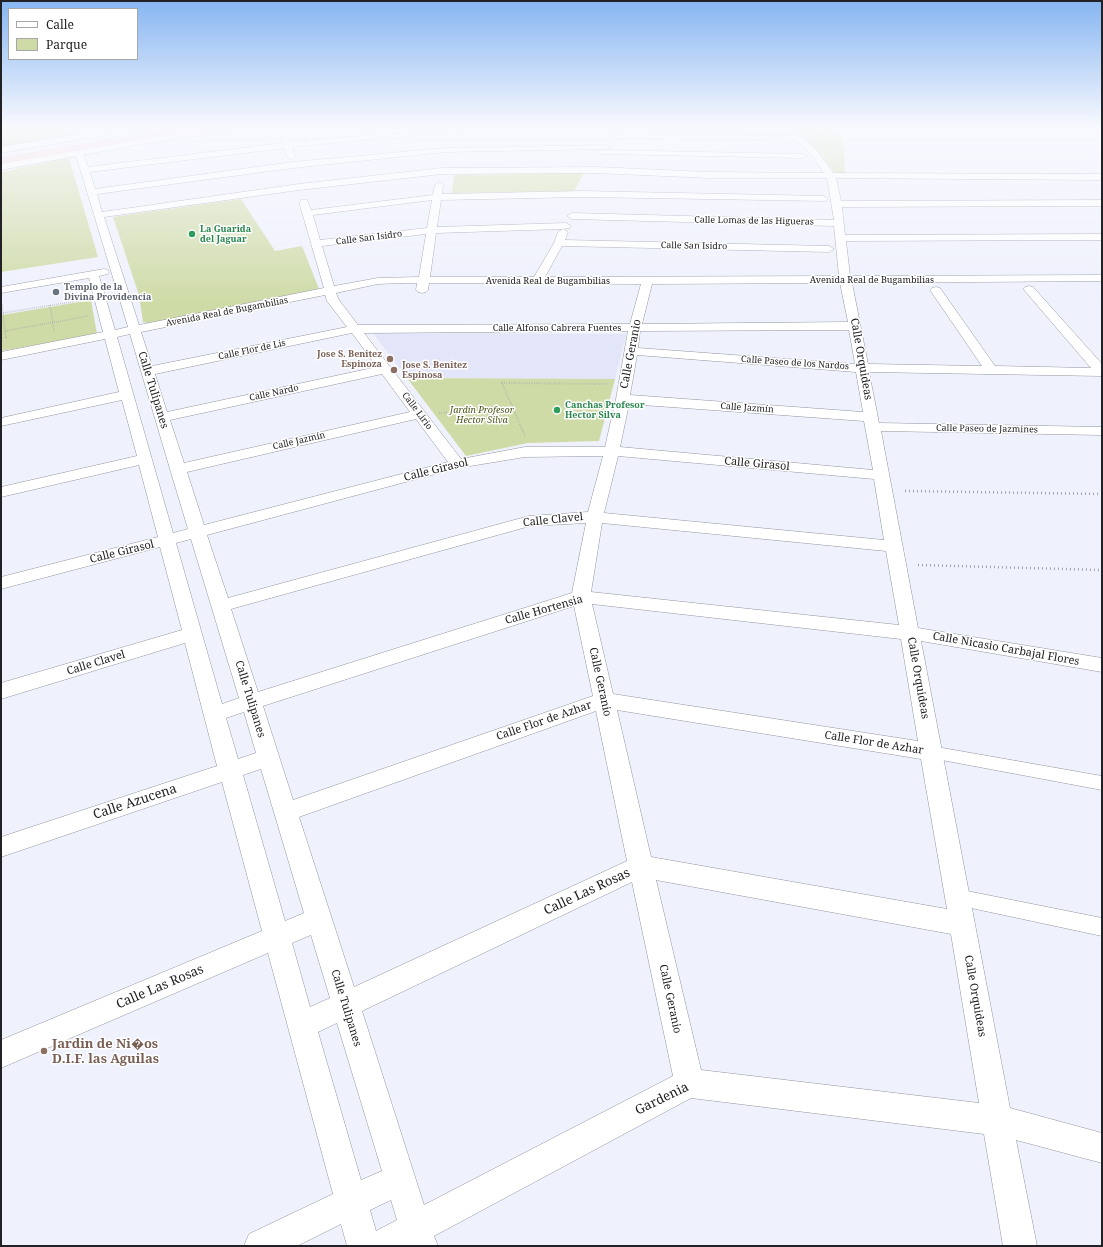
<!DOCTYPE html>
<html>
<head>
<meta charset="utf-8">
<style>
	body { margin:0 }
	#map { position:relative; width:1103px; height:1247px; overflow:hidden; background:#eff1fd; font-family:"Noto Serif",serif }
	canvas { display:block }
	.frame { position:absolute; inset:0; border:2px solid #222226; pointer-events:none }
	.legend { position:absolute; left:8px; top:8px; width:130px; height:52px; box-sizing:border-box; background:#fff; border:1px solid #a7a7a8; margin:0; padding:5px 7px; list-style:none; font-size:12px; color:#222226 }
	.legend li { display:flex; align-items:center; gap:8px; height:20px }
	.legend b { width:20px; border:1px solid #a7a7a8 }
</style>
</head>
<body>
<div id="map">
<canvas width="1103" height="1247"></canvas>
<div class="frame"></div>
<ul class="legend">
<li><b style="height:5px;background:#fff"></b>Calle</li>
<li><b style="height:11px;background:#cfdba7"></b>Parque</li>
</ul>
</div>
<script>
const context = document.querySelector('canvas').getContext('2d');
context.lineJoin = 'round';
function fill(path, color) { context.fillStyle = color; context.fill(path, 'evenodd'); }
const poly = rows => new Path2D(rows.map(r => 'M' + r).join(''));
function stroke(path, color, width, dash) { context.strokeStyle = color; context.lineWidth = width; context.lineCap = dash ? 'butt' : 'round'; context.setLineDash(dash || []); context.stroke(path); }
function label(font, color, halo, rows, align = 'center') {
  context.font = font + ' "Noto Serif",serif'; context.lineWidth = 3; context.setLineDash([]); context.textBaseline = 'middle'; context.strokeStyle = halo; context.fillStyle = color; for (const [text, x, y, turn = 0] of rows) {
    context.save(); context.translate(x, y); context.rotate((+turn || 0) * Math.PI / 180); context.textAlign = isNaN(turn) ? turn : align; if (halo) context.strokeText(text, 0, 0); context.fillText(text, 0, 0); context.restore();
  }
}
fill(poly([
	[373,333,626,334,615,379,407,378]
]), '#e3e5f9');
fill(poly([
	[1,126,65,126,68,135,1,148],
	[789,126,835,126,843,135,845,175,836,175,821,155],
	[69,158,98,257,1,272,1,172],
	[584,173,574,191,452,193,454,175],
	[241,199,275,251,302,246,319,289,153,324,143,322,139,295,113,217],
	[91,300,97,334,1,351,1,311,2,315],
	[407,378,615,379,599,441,528,443,466,456]
]), '#cfdba7');
const service = poly([
	[128,126,129,128,71,135,69,134,128,126],
	[305,126,311,127,336,126,310,129,305,126]
]);
const pedestrian = poly([
	[931,746,1102,776,1102,790,931,758,925,756,923,752,925,748,931,746],
	[957,889,1102,918,1102,936,957,905,950,903,948,897,950,891,957,889]
]);
const minor = poly([
	[278,126,286,126,291,142,449,128,546,126,620,127,616,129,449,132,292,147,295,157,291,160,287,157,284,148,90,172,95,189,293,162,445,148,607,145,611,147,607,149,445,152,293,168,97,194,102,212,299,184,442,168,596,167,709,172,824,173,813,157,796,140,612,138,608,136,612,134,791,136,781,126,789,126,802,136,819,153,833,173,1102,174,1102,180,836,178,841,201,1102,200,1102,206,842,207,845,235,1102,234,1102,240,846,241,850,276,1102,275,1102,281,852,283,868,364,982,366,930,290,932,288,936,287,940,288,995,366,1091,368,1025,291,1023,289,1025,287,1029,286,1033,287,1102,364,1102,376,869,372,879,423,1102,427,1102,435,881,431,918,628,1102,658,1102,672,921,641,1010,1108,1102,1133,1102,1163,1016,1140,1037,1246,1003,1246,984,1134,691,1098,434,1236,438,1246,347,1246,341,1224,297,1246,244,1246,249,1234,333,1194,268,953,1,1068,1,1040,262,931,222,782,1,857,1,837,217,766,185,643,1,699,1,683,182,630,160,547,1,589,1,577,158,537,139,465,1,497,1,487,137,456,122,400,1,426,1,418,119,392,105,339,1,360,1,352,103,332,89,278,1,293,1,287,104,269,108,270,109,272,108,274,99,276,115,330,128,327,75,152,76,150,82,150,88,167,283,143,278,126],
	[596,173,709,178,827,178,834,220,572,213,567,216,572,219,834,226,839,276,545,277,562,246,829,252,834,249,829,246,565,240,568,232,563,229,570,228,571,226,566,223,437,227,441,200,583,197,826,201,828,199,826,197,823,196,583,191,442,194,443,185,439,182,435,185,433,195,311,210,307,200,301,200,299,202,324,288,139,325,104,217,299,190,442,174,596,173],
	[432,200,427,228,320,240,313,215,432,200],
	[563,229,558,232,554,243,534,277,430,277,436,233,563,229],
	[426,234,419,277,378,278,334,286,322,246,426,234],
	[401,283,417,283,416,290,418,292,422,293,426,292,428,290,429,283,641,284,630,324,358,325,339,300,336,293,378,284,401,283],
	[840,283,848,322,642,324,652,284,840,283],
	[325,295,327,301,347,327,152,366,141,332,325,295],
	[849,330,855,364,638,348,640,331,849,330],
	[628,331,616,399,605,447,525,447,461,459,364,333,628,331],
	[352,333,377,367,167,412,155,374,352,333],
	[130,334,170,469,188,529,173,533,117,337,130,334],
	[637,355,856,372,863,412,630,395,637,355],
	[382,374,410,412,184,463,170,420,382,374],
	[629,404,864,421,873,470,620,447,629,404],
	[416,419,448,462,204,525,187,472,416,419],
	[603,456,588,512,529,516,228,598,207,535,458,468,525,457,603,456],
	[618,456,874,479,884,540,604,513,618,456],
	[586,523,572,593,258,692,231,609,530,526,586,523],
	[602,523,886,551,899,625,591,592,602,523],
	[191,539,239,698,222,704,176,543,191,539],
	[592,604,901,639,918,741,613,694,592,604],
	[574,606,593,696,293,800,263,706,574,606],
	[617,710,921,759,947,909,651,857,617,710],
	[596,711,627,861,354,987,299,817,596,711],
	[244,712,256,753,238,759,226,718,244,712],
	[261,769,304,913,285,921,243,775,261,769],
	[656,880,951,934,979,1103,701,1070,656,880],
	[632,882,673,1076,424,1205,362,1011,632,882],
	[311,935,330,998,310,1007,292,943,311,935],
	[337,1023,382,1171,361,1180,318,1032,337,1023],
	[391,1200,397,1220,376,1231,370,1210,391,1200],
	[601,150,803,154,807,156,803,158,604,154,601,154,600,152,601,150]
]);
const tertiary = poly([
	[125,126,144,126,140,129,1,153,1,147,125,126],
	[227,126,249,126,245,129,136,145,1,170,1,164,136,139,227,126]
]);
const trunk = poly([
	[190,126,226,126,228,128,224,131,191,134,187,132,1,164,1,158,190,126]
]);
stroke(service, '#93949f', 1);
stroke(pedestrian, '#93949f', 1);
stroke(minor, '#93949f', 1);
stroke(tertiary, '#93949f', 1);
stroke(trunk, '#d3d3d4', 1);
stroke(poly([
	[811,128,822,128,825,126],
	[817,129,824,138],
	[831,148,840,152,835,157]
]), '#a1a2ab', 1, [0.5, 1.5]);
stroke(poly([
	[2,304,6,338],
	[50,305,54,331],
	[3,313,84,300],
	[5,331,88,316]
]), '#a1a2ab', 1.5, [0.5, 1.5]);
stroke(poly([
	[6,337,6,339],
	[439,413,514,410],
	[525,436,502,383,607,384]
]), '#a1a2ab', 2, [0.5, 2]);
stroke(poly([
	[905,491,1102,494],
	[918,565,1102,570]
]), '#a1a2ab', 2.5, [1, 3]);
fill(service, '#fff');
fill(pedestrian, '#fff');
fill(minor, '#fff');
fill(tertiary, '#fff');
fill(trunk, '#f8d4d4');
const sky = context.createLinearGradient(0, 0, 0, 301);
sky.addColorStop(0, '#86b5f1');
sky.addColorStop(0.42, '#f8f9fe');
sky.addColorStop(1, '#f8f9fe00');
context.fillStyle = sky;
context.fillRect(0, 0, 1103, 301);
for (const [x, y, r, color] of [
	[192,234,4,"#2e9e5b"],
	[56,292,4,"#6b7280"],
	[390,359,4,"#8d6e63"],
	[394,370,4,"#8d6e63"],
	[557,410,4,"#2e9e5b"],
	[44,1051,4,"#8d6e63"]
]) { const dot = new Path2D(); dot.arc(x, y, r, 0, 2 * Math.PI); context.fillStyle = color; context.fill(dot); stroke(dot, '#fff', 1.5); }
label('9px', '#222226', '#fff', [
	["Calle Lomas de las Higueras",754,221,1],
	["Calle San Isidro",369,238,-7],
	["Calle San Isidro",694,246,1],
	["Avenida Real de Bugambilias",872,280],
	["Avenida Real de Bugambilias",548,281],
	["Avenida Real de Bugambilias",227,312,-11],
	["Calle Alfonso Cabrera Fuentes",557,328],
	["Calle Flor de Lis",252,350,-12],
	["Calle Paseo de los Nardos",795,363,4],
	["Calle Nardo",274,393,-12],
	["Calle Jazmín",747,408,4],
	["Calle Lirio",417,411,53],
	["Calle Paseo de Jazmines",987,429,1],
	["Calle Jazmín",299,441,-13]
]);
label('bold 9px', '#27864d', '#fff', [
	["La Guarida",200,229],
	["del Jaguar",200,239],
	["Canchas Profesor",565,405],
	["Hector Silva",565,415]
], 'left');
label('bold 9px', '#5b616d', '#fff', [
	["Templo de la",64,287],
	["Divina Providencia",64,297]
], 'left');
label('bold 9px', '#785e54', '#fff', [
	["Jose S. Benitez",382,354],
	["Espinoza",382,364],
	["Jose S. Benitez",402,365,"left"],
	["Espinosa",402,375,"left"]
], 'right');
label('italic 9px', '#4a5417', '#fff', [
	["Jardín Profesor",482,410],
	["Hector Silva",482,420]
]);
label('11px', '#222226', '#fff', [
	["Calle Geranio",631,354,-79],
	["Calle Orquideas",861,359,80],
	["Calle Tulipanes",153,390,73],
	["Calle Girasol",757,464,5],
	["Calle Girasol",436,470,-14],
	["Calle Clavel",553,520,-6],
	["Calle Girasol",122,552,-14],
	["Calle Hortensia",544,610,-16],
	["Calle Nicasio Carbajal Flores",1006,649,10],
	["Calle Clavel",96,663,-17],
	["Calle Orquideas",918,678,80],
	["Calle Geranio",600,682,78],
	["Calle Tulipanes",250,699,73],
	["Calle Flor de Azhar",544,721,-19],
	["Calle Flor de Azhar",874,743,9],
	["Calle Orquideas",975,996,80],
	["Calle Geranio",670,999,78],
	["Calle Tulipanes",346,1008,73]
]);
label('13px', '#222226', '#fff', [
	["Calle Azucena",135,802,-18],
	["Calle Las Rosas",587,892,-25],
	["Calle Las Rosas",160,987,-23],
	["Gardenia",662,1099,-26]
]);
label('bold 13px', '#785e54', '#fff', [
	["Jardin de Ni�os",52,1044],
	["D.I.F. las Aguilas",52,1059]
], 'left');
</script>
</body>
</html>
